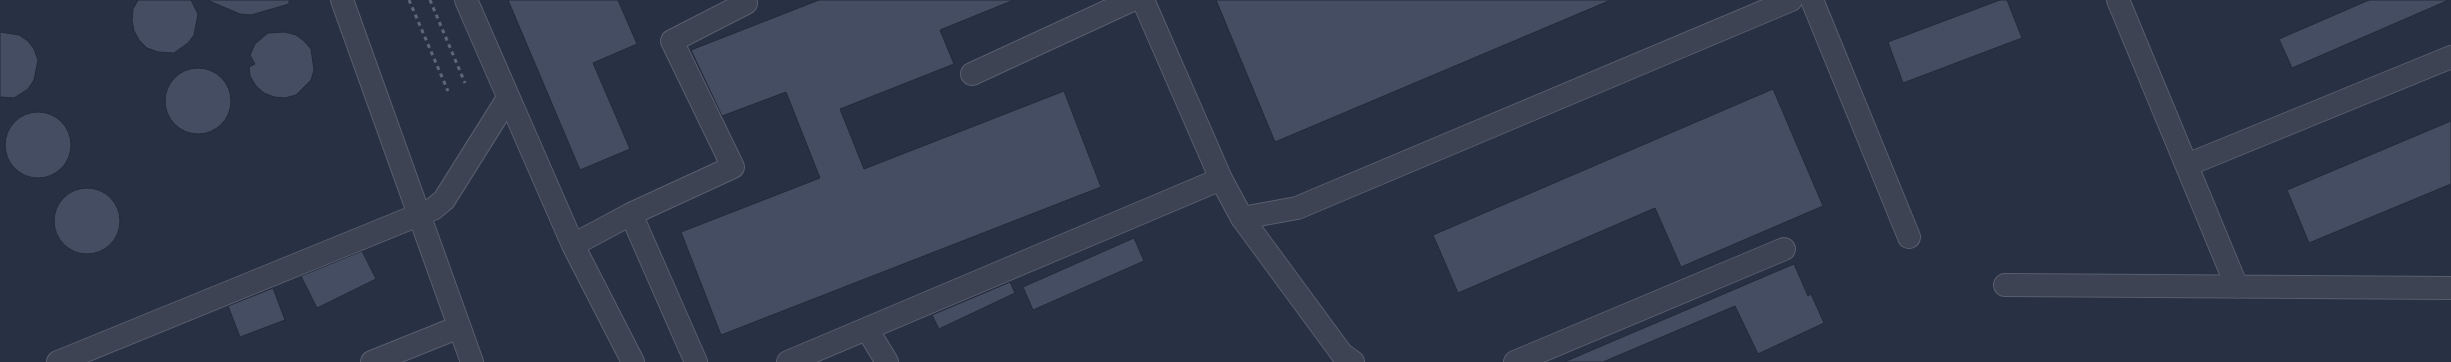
<!DOCTYPE html>
<html>
<head>
<meta charset="utf-8">
<style>
	body { margin:0 }
	canvas { display:block; background:#283043 }
</style>
</head>
<body>
<canvas width="2451" height="362"></canvas>
<script>
const context = document.querySelector('canvas').getContext('2d');
context.lineJoin = 'round';
function fill(path, color) { context.fillStyle = color; context.fill(path, 'evenodd'); }
const poly = rows => new Path2D(rows.map(r => 'M' + r).join(''));
function stroke(path, color, width, dash) { context.strokeStyle = color; context.lineWidth = width; context.lineCap = dash ? 'butt' : 'round'; context.setLineDash(dash || []); context.stroke(path); }
const building = poly([
	[138,0,191,0,198,14,194,35,188,43,174,53,158,52,147,48,139,40,134,31,132,20,133,9,138,0],
	[207,0,289,0,289,4,251,15,240,14,207,0],
	[508,0,618,0,637,44,593,63,630,149,580,170,508,0],
	[819,0,1014,0,940,30,954,64,840,109,864,169,1064,91,1101,187,721,335,681,232,820,178,786,92,722,116,691,50,819,0],
	[1216,0,1611,0,1275,142,1216,0],
	[2000,0,2007,0,2022,38,1903,83,1888,42,2000,0],
	[2369,0,2449,0,2292,68,2279,39,2369,0],
	[0,32,19,35,28,41,34,49,38,60,34,80,28,89,14,98,0,97,0,32],
	[285,32,296,35,304,41,311,49,314,70,311,80,296,95,285,98,274,97,264,93,256,86,250,76,249,67,255,64,250,55,255,44,268,33,285,32],
	'165 101a33 33 0 1 1 66 0a33 33 0 1 1-66 0Z',
	[1773,89,1823,206,1681,267,1655,208,1458,293,1433,235,1773,89],
	'5 145a33 33 0 1 1 66 0a33 33 0 1 1-66 0Z',
	[2451,121,2451,184,2309,243,2287,190,2451,121],
	'54 221a33 33 0 1 1 66 0a33 33 0 1 1-66 0Z',
	[1134,238,1144,261,1033,310,1023,287,1134,238],
	[362,251,376,279,317,308,301,276,362,251],
	[1794,264,1808,296,1811,294,1824,323,1758,354,1735,306,1603,362,1564,362,1794,264],
	[1010,282,1015,293,939,329,932,315,1010,282],
	[273,288,285,320,240,337,228,306,273,288]
]);
fill(building, '#454d63');
stroke(building, '#232a3a', 1);
const minor = poly([
	[342,0,472,362],
	[466,0,573,245,633,362],
	[1143,0,1221,179,1242,218,1342,354,1353,362],
	[1812,0,1909,237],
	[2118,0,2237,287],
	[972,74,1132,0],
	[2187,165,2451,57],
	[631,214,696,362],
	[1242,218,1297,208,1791,0],
	[573,245,631,214,733,167,672,41,746,3],
	[2005,285,2451,288],
	[867,329,887,362],
	[58,362,433,209,444,200,508,98],
	[372,362,459,327],
	[788,362,1221,179],
	[1515,362,1784,249]
]);
stroke(minor, '#585e6d', 24);
stroke(minor, '#3d4353', 22);
stroke(poly([
	[409,0,448,91],
	[430,0,465,83]
]), '#5f667a', 3, [4, 4]);
</script>
</body>
</html>
